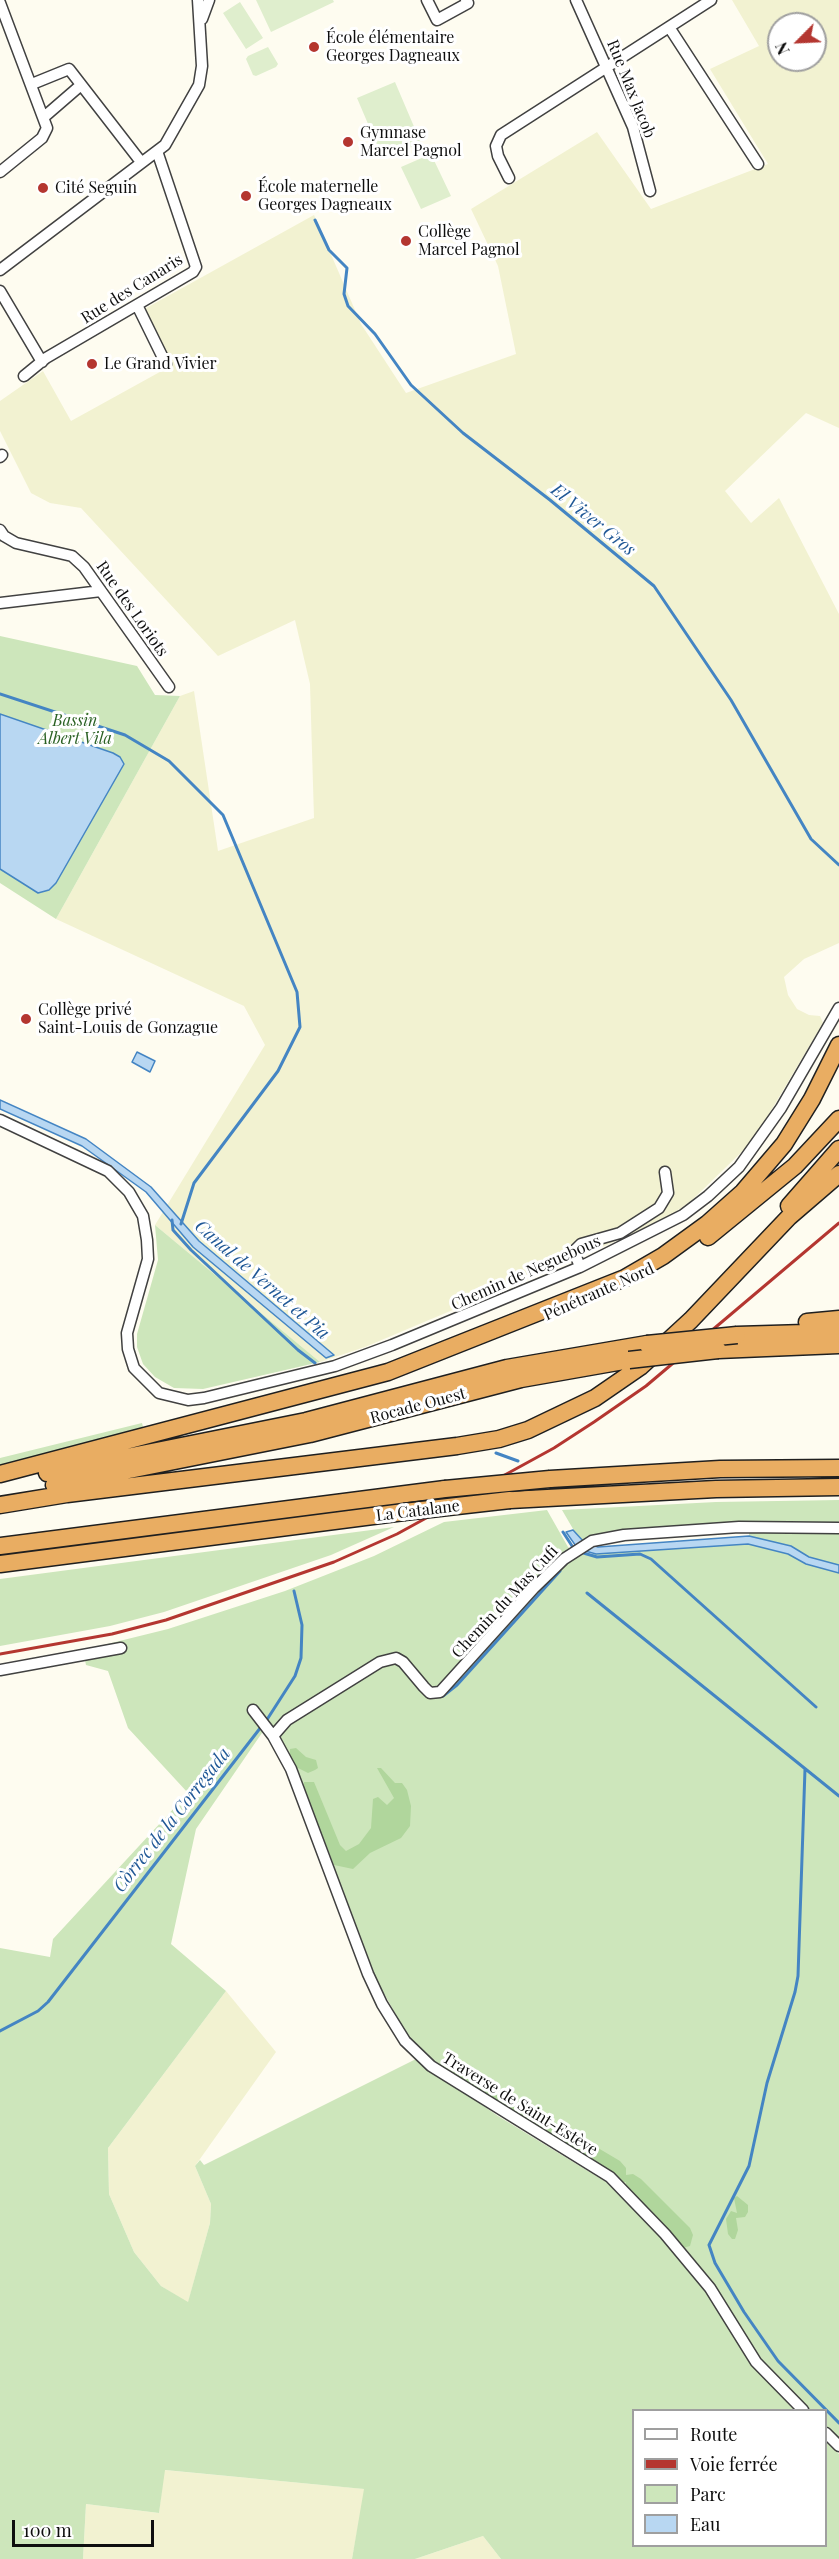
<!DOCTYPE html>
<html>
<head>
<meta charset="utf-8">
<style>
	body { margin:0 }
	#map { position:relative; width:839px; height:2559px; overflow:hidden; background:#fefcf0; font-family:"Playfair Display",serif }
	canvas { display:block }
	.legend { position:absolute; left:632px; top:2409px; width:195px; height:138px; box-sizing:border-box; background:#fff; border:2px solid #9f9f9f; margin:0; padding:8px 10px; list-style:none; font-size:18px; color:#0e0e0e }
	.legend li { display:flex; align-items:center; gap:12px; height:30px }
	.legend b { width:30px; border:2px solid #9f9f9f }
	.north { position:absolute; left:767px; top:12px; width:60px; height:60px; box-sizing:border-box; background:#fff; border:2px solid #9f9f9f; border-radius:50%; rotate:246deg; font-size:16px; font-weight:700; line-height:24px; text-align:center; color:#0e0e0e }
	.north::after { content:''; display:block; margin:auto; width:21px; height:27px; background:#b43630; clip-path:polygon(50% 0,100% 100%,50% 72%,0 100%) }
	.scale { position:absolute; left:12px; top:2520px; width:142px; height:27px; box-sizing:border-box; border:3px solid #0e0e0e; border-top:0; padding-left:8px; font-size:18px; line-height:21px; white-space:nowrap; color:#0e0e0e; -webkit-text-stroke:4px #fff; paint-order:stroke }
</style>
</head>
<body>
<div id="map">
<canvas width="839" height="2559"></canvas>
<ul class="legend">
<li><b style="height:8px;background:#fff"></b>Route</li>
<li><b style="height:8px;background:#b43630"></b>Voie ferrée</li>
<li><b style="height:16px;background:#cde6bb"></b>Parc</li>
<li><b style="height:16px;background:#b8d7f2"></b>Eau</li>
</ul>
<div class="north">N</div>
<div class="scale">100 m</div>
</div>
<script>
const context = document.querySelector('canvas').getContext('2d');
context.lineJoin = 'round';
function fill(path, color) { context.fillStyle = color; context.fill(path, 'evenodd'); }
const poly = rows => new Path2D(rows.map(r => 'M' + r).join(''));
function stroke(path, color, width, dash) { context.strokeStyle = color; context.lineWidth = width; context.lineCap = dash ? 'butt' : 'round'; context.setLineDash(dash || []); context.stroke(path); }
function label(font, color, halo, rows, align = 'center') {
  context.font = font + ' "Playfair Display",serif'; context.lineWidth = 6; context.setLineDash([]); context.textBaseline = 'middle'; context.strokeStyle = halo; context.fillStyle = color; for (const [text, x, y, turn = 0] of rows) {
    context.save(); context.translate(x, y); context.rotate((+turn || 0) * Math.PI / 180); context.textAlign = isNaN(turn) ? turn : align; if (halo) context.strokeText(text, 0, 0); context.fillText(text, 0, 0); context.restore();
  }
}
fill(poly([
	[732,0,839,0,839,428,806,413,725,491,751,523,779,498,839,614,839,943,804,959,784,977,788,995,797,1009,809,1015,820,1016,823,1023,753,1141,691,1201,661,1222,365,1347,320,1362,155,1225,265,1045,244,1006,56,919,180,696,194,691,218,851,314,818,310,684,295,620,218,656,81,508,50,503,31,493,0,431,0,401,43,371,71,421,167,368,139,312,314,215,361,324,406,393,516,354,498,266,471,209,597,132,651,209,768,164,710,69,759,46],
	[779,24,815,24,815,60,779,60],
	[226,1991,276,2052,195,2166,211,2204,210,2223,188,2303,161,2286,134,2252,109,2194,108,2148],
	[164,2470,365,2489,352,2559,83,2559,86,2504,159,2513],
	[483,2536,501,2559,415,2559]
]), '#f2f2d1');
fill(poly([
	[0,636,137,666,155,695,180,696,56,919,0,883],
	[155,1225,320,1362,203,1389,174,1388,155,1377,143,1364,137,1347,137,1334,158,1260],
	[142,1423,144,1431,0,1466,0,1458],
	[839,1500,839,1523,584,1542,576,1534,562,1510,716,1502],
	[547,1510,568,1547,577,1555,748,1544,788,1554,806,1564,839,1573,839,2439,826,2426,826,2410,810,2410,760,2359,714,2285,613,2174,434,2062,409,2038,372,1972,296,1767,278,1734,264,1730,196,1829,171,1944,226,1991,108,2148,109,2194,134,2252,161,2286,188,2302,210,2223,211,2204,195,2166,200,2160,204,2165,416,2059,498,2116,606,2182,661,2238,705,2291,752,2365,794,2410,634,2410,634,2546,826,2546,826,2441,839,2454,839,2559,501,2559,483,2536,415,2559,352,2559,364,2489,165,2470,159,2513,86,2504,83,2559,0,2559,0,1948,50,1957,53,1939,188,1793,128,1728,108,1671,86,1665,83,1650,168,1629,285,1591,374,1556,444,1522],
	[394,1527,331,1555,164,1612,110,1626,0,1646,0,1579],
	[749,1532,839,1533,839,1565,809,1557,791,1546,749,1536]
]), '#cde6bb');
fill(poly([
	[296,1748,306,1757,316,1760,318,1768,315,1770,308,1773,296,1767,290,1756,290,1749],
	[377,1768,381,1768,395,1783,402,1783,407,1790,411,1806,410,1826,401,1838,370,1853,353,1869,334,1865,304,1789,304,1782,314,1782,340,1845,346,1851,359,1844,371,1828,373,1799,378,1797,387,1805,394,1798],
	[459,2065,535,2111,544,2122,549,2119,620,2161,626,2168,626,2175,633,2174,641,2179,690,2228,693,2235,690,2246,683,2248,626,2188,626,2182,621,2182,452,2074],
	[737,2196,748,2205,748,2212,745,2217,736,2218,738,2230,735,2239,732,2239,728,2234,726,2219,731,2211,737,2213,734,2198]
]), '#b0d69c');
fill(poly([
	[256,0,333,0,334,2,271,32],
	[240,2,263,38,246,49,223,13],
	[268,47,278,64,276,67,256,76,253,75,246,59,248,56],
	[395,82,421,143,383,159,357,98],
	[431,154,451,196,421,209,401,167]
]), '#dfeecd');
const water = poly([
	[0,714,113,753,120,757,124,764,56,883,49,890,38,893,0,869,0,714],
	[137,1052,155,1061,150,1072,132,1062,137,1052],
	[0,1100,86,1139,151,1187,199,1241,334,1355,326,1358,193,1247,146,1192,82,1146,0,1109,0,1100],
	[573,1530,584,1542,598,1547,749,1536,791,1546,809,1557,839,1565,839,1573,806,1564,788,1554,748,1544,596,1554,578,1549,566,1532,573,1530]
]);
fill(water, '#b8d7f2');
stroke(water, '#4485c3', 1.5);
stroke(poly([
	[315,220,329,250,347,268,344,294,348,306,375,334,411,385,463,433,550,500,654,586,731,700,811,839,839,865],
	[0,694,125,735,169,761,223,815,297,992,300,1027,278,1071,194,1183,181,1224],
	[172,1220,173,1230,191,1250,298,1350,315,1363],
	[496,1453,518,1461],
	[563,1532,574,1549],
	[580,1552,597,1557,640,1554,651,1559,816,1707],
	[587,1593,839,1796],
	[443,1696,457,1685,560,1571],
	[805,1769,798,1976,795,1992,767,2083,749,2166,709,2245,715,2263,744,2312,778,2361,839,2423],
	[0,2031,38,2011,48,2002,268,1718,295,1676,301,1658,302,1625,294,1591]
]), '#4485c3', 3);
const minor = poly([
	[427,0,437,20,468,3,466,0],
	[576,0,633,127,650,191],
	[0,3,47,128,42,138,0,172],
	[202,19,209,0],
	[669,27,758,164],
	[32,84,69,69,141,162],
	[44,117,81,85],
	[509,178,498,156,496,146,501,135,711,0],
	[0,270,165,145,199,85,202,66,198,0],
	[0,291,42,362],
	[137,305,166,364],
	[24,376,46,358,193,272,196,267,157,151],
	[0,457,2,455],
	[0,530,4,536,16,543,72,556,84,567,169,687],
	[0,603,101,591],
	[0,1120,108,1171,129,1192,143,1216,147,1240,148,1259,127,1333,128,1349,134,1368,159,1393,188,1400,204,1398,335,1366,392,1345,580,1267,683,1215,708,1196,739,1167,781,1108,839,1008],
	[580,1267,574,1251,581,1244,620,1233,659,1208,668,1193,665,1172],
	[0,1670,121,1648],
	[253,1710,273,1736,291,1769,368,1974,382,2004,405,2041,431,2066,610,2177,665,2234,710,2288,756,2362,803,2410],
	[273,1736,287,1720,380,1662,396,1658,403,1662,424,1687,430,1693,440,1692,534,1588,564,1559,592,1541,624,1535,739,1527,839,1528],
	[826,2433,839,2446]
]);
const highway = poly([
	[789,1206,839,1149],
	[708,1237,795,1166,839,1119],
	[807,1322,839,1319],
	[737,1335,839,1332],
	[718,1350,839,1345],
	[47,1473,306,1421,507,1368,647,1344],
	[0,1474,388,1372,625,1278,663,1256,707,1224,743,1192,784,1144,812,1099,839,1045],
	[550,1479,720,1469,839,1468],
	[54,1485,310,1434,521,1379,629,1360],
	[510,1500,716,1489,839,1487],
	[0,1505,67,1494,457,1446,499,1439,528,1430,595,1398,640,1367,691,1320,789,1217,839,1174],
	[0,1546,445,1489],
	[0,1564,404,1512]
]);
stroke(minor, '#414141', 13);
stroke(highway, '#1f1f1f', 19);
stroke(minor, '#fff', 10);
stroke(highway, '#e9ad62', 16);
stroke(poly([
	[0,1654,112,1634,166,1620,334,1562,397,1534,554,1448,594,1422,646,1386,839,1223]
]), '#b43630', 3);
const highwayBridge = poly([
	[647,1344,737,1335],
	[629,1360,718,1350],
	[445,1489,550,1479],
	[404,1512,510,1500]
]);
stroke(highwayBridge, '#1f1f1f', 19, []);
stroke(highwayBridge, '#e9ad62', 16);
for (const [x, y, r, color] of [
	[314,47,6,"#b43630"],
	[348,142,6,"#b43630"],
	[43,188,6,"#b43630"],
	[246,196,6,"#b43630"],
	[406,241,6,"#b43630"],
	[92,364,6,"#b43630"],
	[26,1019,6,"#b43630"]
]) { const dot = new Path2D(); dot.arc(x, y, r, 0, 2 * Math.PI); context.fillStyle = color; context.fill(dot); stroke(dot, '#fff', 2); }
label('16px', '#0e0e0e', '#fff', [
	["École élémentaire",326,38],
	["Georges Dagneaux",326,56],
	["Gymnase",360,133],
	["Marcel Pagnol",360,151],
	["École maternelle",258,187],
	["Georges Dagneaux",258,205],
	["Cité Seguin",55,188],
	["Collège",418,232],
	["Marcel Pagnol",418,250],
	["Le Grand Vivier",104,364],
	["Collège privé",38,1010],
	["Saint-Louis de Gonzague",38,1028]
], 'left');
label('16px', '#0e0e0e', '#fff', [
	["Rue Max Jacob",631,89,68],
	["Rue des Canaris",132,289,-32],
	["Rue des Loriots",132,609,55],
	["Chemin de Neguebous",526,1273,-24],
	["Pénétrante Nord",599,1292,-24],
	["Rocade Ouest",418,1406,-15],
	["La Catalane",418,1511,-7],
	["Chemin du Mas Cufi",505,1602,-47],
	["Traverse de Saint-Estève",520,2104,32]
]);
label('italic 16px', '#2a6123', '#fff', [
	["Bassin",75,721],
	["Albert Vila",75,739]
]);
label('italic 18px', '#205896', '#fff', [
	["El Viver Gros",593,520,39],
	["Canal de Vernet et Pia",262,1280,41],
	["Còrrec de la Corregada",172,1820,-52]
]);
</script>
</body>
</html>
